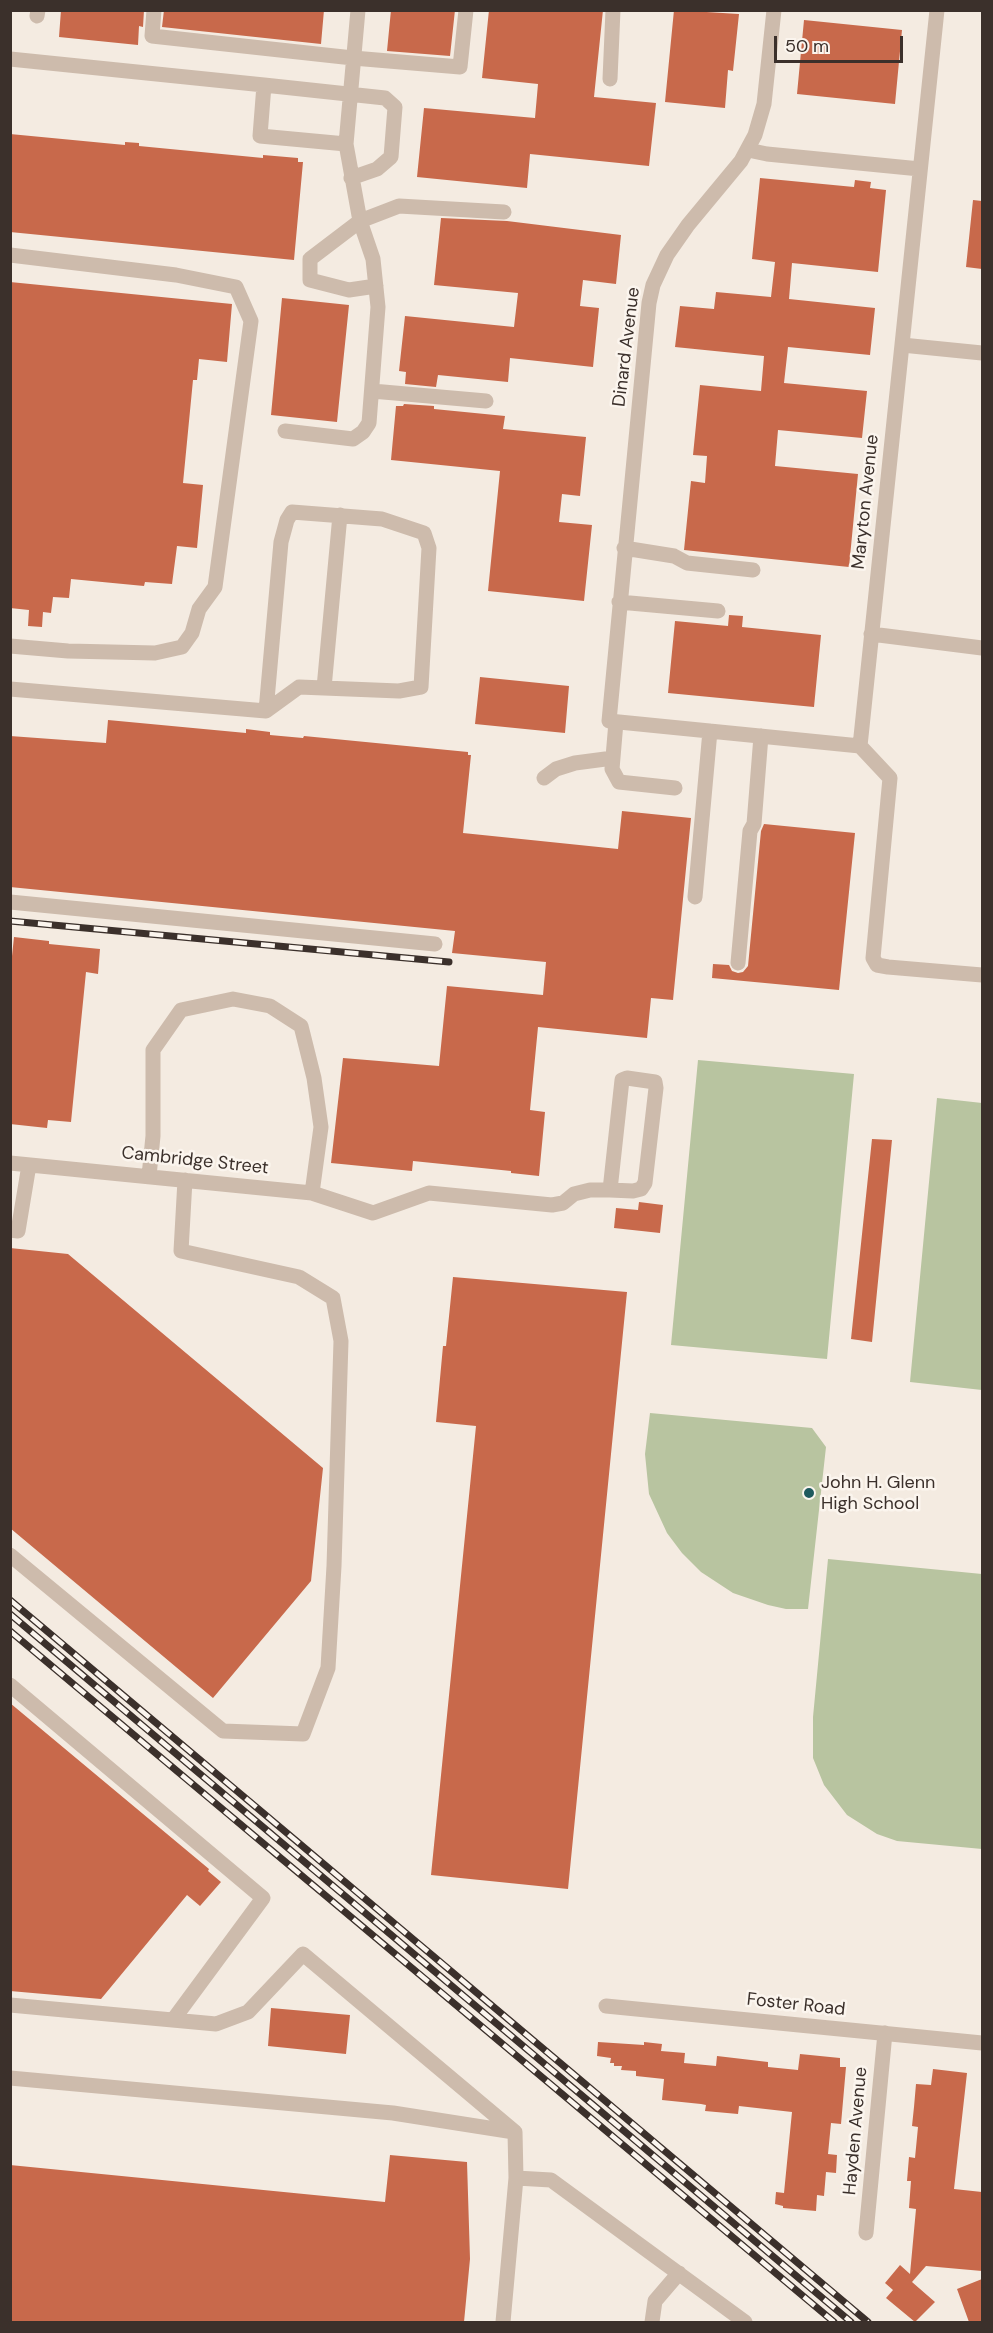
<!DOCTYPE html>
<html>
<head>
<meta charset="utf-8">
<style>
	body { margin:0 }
	#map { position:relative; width:993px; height:2333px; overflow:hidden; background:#f4ebe1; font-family:"DM Sans",sans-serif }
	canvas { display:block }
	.frame { position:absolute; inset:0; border:12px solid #3b302b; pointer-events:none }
	.scale { position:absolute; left:774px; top:36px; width:129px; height:27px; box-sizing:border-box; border:3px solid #3b302b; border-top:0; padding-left:8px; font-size:18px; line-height:21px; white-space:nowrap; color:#3b302b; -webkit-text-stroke:4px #fbf5ee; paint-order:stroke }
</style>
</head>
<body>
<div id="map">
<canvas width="993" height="2333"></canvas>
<div class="frame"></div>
<div class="scale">50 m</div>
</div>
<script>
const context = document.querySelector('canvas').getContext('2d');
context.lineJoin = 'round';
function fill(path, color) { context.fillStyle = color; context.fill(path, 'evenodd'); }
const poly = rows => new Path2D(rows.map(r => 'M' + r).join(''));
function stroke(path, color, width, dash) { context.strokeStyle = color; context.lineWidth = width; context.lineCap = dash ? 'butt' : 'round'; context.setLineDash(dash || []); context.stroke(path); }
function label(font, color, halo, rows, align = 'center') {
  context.font = font + ' "DM Sans",sans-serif'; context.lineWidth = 5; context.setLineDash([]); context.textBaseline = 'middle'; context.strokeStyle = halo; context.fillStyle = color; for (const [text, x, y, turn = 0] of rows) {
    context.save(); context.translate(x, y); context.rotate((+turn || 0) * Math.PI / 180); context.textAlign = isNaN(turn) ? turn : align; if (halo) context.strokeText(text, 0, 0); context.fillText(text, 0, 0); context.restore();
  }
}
fill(poly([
	[698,1060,854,1074,827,1359,671,1345],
	[937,1098,982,1103,982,1390,910,1382],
	[650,1413,812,1428,826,1447,808,1609,786,1609,768,1605,733,1593,701,1572,682,1553,667,1533,649,1494,645,1454],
	[828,1559,982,1574,982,1849,897,1841,877,1834,847,1815,824,1785,813,1758,813,1717]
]), '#b8c4a0');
fill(poly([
	[61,10,144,10,143,27,139,26,138,45,59,37],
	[164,10,324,10,321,44,162,27],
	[391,10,455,10,450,56,387,51],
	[489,10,603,10,594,97,656,103,649,166,530,154,527,188,417,177,424,108,535,118,538,84,482,78],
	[674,10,739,14,733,71,728,70,725,108,665,102],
	[804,20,902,30,895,104,797,94],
	[10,134,125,145,125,142,139,143,139,146,263,158,263,155,298,158,298,162,303,162,294,260,10,232],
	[760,178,854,187,855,180,871,182,870,188,886,190,878,272,792,263,789,299,875,308,870,355,788,347,784,383,867,391,862,438,778,430,775,466,858,474,849,567,684,550,691,481,705,483,707,456,693,455,700,385,761,391,764,356,675,347,680,306,714,309,716,292,771,297,775,262,752,259],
	[973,200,982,201,982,269,966,267],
	[441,218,507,221,621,235,616,284,583,280,580,306,599,308,593,367,510,358,508,382,438,375,436,387,405,384,406,372,399,371,405,316,514,327,518,293,434,285],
	[10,282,232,304,227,362,199,359,197,380,193,380,183,483,203,485,197,548,177,546,172,584,145,582,144,586,71,579,69,598,53,597,51,613,43,612,42,627,28,626,29,610,10,608],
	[282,298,349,305,337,422,271,415],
	[404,404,434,406,434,409,505,416,503,429,586,437,580,496,562,494,559,522,592,525,584,601,488,591,500,471,391,460,396,406,403,406],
	[729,615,743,616,742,627,821,635,814,707,668,693,675,621,728,626],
	[480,677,569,686,565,733,475,724],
	[108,720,246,733,246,729,270,732,270,735,303,738,304,736,468,752,468,755,471,755,463,833,618,849,622,811,691,818,673,1000,651,998,647,1038,538,1027,530,1110,545,1112,539,1176,511,1173,511,1171,413,1161,412,1171,331,1163,343,1058,439,1066,447,986,543,995,546,962,452,953,455,931,10,887,10,736,106,743],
	[764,824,855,833,839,990,712,978,713,964,729,965,732,971,738,973,743,972,748,966,761,831],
	[14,937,49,941,49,944,100,949,98,974,86,972,71,1122,48,1120,47,1128,10,1124,10,975],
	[872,1139,892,1140,872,1342,851,1339],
	[639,1202,663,1205,660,1233,614,1228,616,1208,638,1210],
	[10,1248,68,1254,323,1468,311,1581,213,1698,10,1528],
	[453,1277,627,1292,568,1889,431,1875,476,1426,436,1422,443,1346,446,1346],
	[10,1703,209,1869,208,1871,221,1882,200,1906,187,1895,101,1999,10,1991],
	[271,2008,350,2015,346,2054,268,2046],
	[598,2042,644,2045,644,2042,662,2044,661,2051,685,2053,684,2063,716,2066,717,2056,768,2062,768,2067,798,2070,800,2054,840,2058,840,2067,846,2067,841,2124,831,2123,828,2154,837,2155,836,2173,826,2172,824,2196,817,2195,816,2211,783,2208,783,2206,775,2204,776,2192,784,2193,792,2112,739,2106,738,2114,705,2111,706,2105,701,2104,662,2100,664,2079,636,2076,636,2071,621,2070,622,2066,614,2066,614,2063,610,2063,611,2058,597,2056],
	[933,2069,967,2073,954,2189,982,2192,982,2271,926,2266,912,2282,935,2302,915,2322,886,2298,893,2290,885,2283,900,2265,910,2274,916,2209,909,2208,911,2181,907,2181,909,2157,915,2158,918,2127,912,2126,914,2107,916,2084,931,2085],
	[390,2155,467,2162,470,2259,464,2322,10,2322,10,2165,385,2202],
	[982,2279,982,2322,969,2322,957,2289]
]), '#c8694b');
stroke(poly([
	[154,10,152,36,353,58,460,67,466,10],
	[774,10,764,104,755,135,741,161,688,225,667,255,653,285,649,303,609,721,860,746,937,10],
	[37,16,38,10],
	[10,59,264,85],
	[610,79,613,10],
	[346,144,260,136,264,85,385,98,395,107,391,157,377,169,351,178],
	[748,150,767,154,920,169],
	[10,255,176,275,236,287,251,321,215,587,199,609,192,633,182,647,155,653,68,651,10,646],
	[376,286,349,290,310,280,310,259,360,221,399,206,504,212],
	[902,345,982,353],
	[372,391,486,401],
	[285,431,353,439,363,432,369,423,378,307,373,259,360,221,346,144,358,10],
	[624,548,674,556,687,563,753,570],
	[619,602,718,611],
	[871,634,982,648],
	[324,688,340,515],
	[10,689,266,711,299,687,399,691,421,687,429,548,424,533,382,519,292,512,287,520,281,542,266,711],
	[616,722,612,769,619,782,675,788],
	[860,746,890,778,873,958,877,965,888,967,982,975],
	[544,778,556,769,575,763,613,758],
	[695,897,710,731],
	[10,902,435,944],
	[738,963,750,831,754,824,761,736],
	[10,1163,312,1193,373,1213,429,1193,552,1205,563,1203,574,1194,590,1190,610,1190,633,1191,641,1189,645,1183,656,1088,655,1082,627,1078,622,1080,610,1190],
	[149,1176,153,1136,153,1050,181,1010,233,999,270,1006,301,1026,314,1078,321,1127,312,1193],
	[10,1230,18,1231,29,1165],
	[10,1555,223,1731,303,1734,328,1668,334,1566,341,1341,333,1298,299,1277,181,1251,185,1180],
	[10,1685,263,1898,173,2020],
	[10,2005,216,2024,248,2012,303,1954,515,2132,516,2178],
	[606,2006,982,2043],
	[10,2078,393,2113,514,2132],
	[866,2233,885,2033],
	[503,2322,516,2178,551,2180,745,2322],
	[652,2322,655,2301,679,2273]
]), '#cdbbac', 15);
const rail = poly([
	[10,921,449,962],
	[10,1600,868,2322],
	[10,1614,851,2322],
	[10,1631,834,2322]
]);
stroke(rail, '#3b302b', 7);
stroke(rail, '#fbf5ee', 4.5, [14]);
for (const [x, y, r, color] of [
	[809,1493,6,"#1f5a5e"]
]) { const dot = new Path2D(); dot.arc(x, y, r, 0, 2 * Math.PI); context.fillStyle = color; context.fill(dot); stroke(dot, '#fbf5ee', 2); }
label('18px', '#3b302b', '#fbf5ee', [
	["Dinard Avenue",627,347,-83],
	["Maryton Avenue",866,502,-84],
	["Cambridge Street",195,1161,6],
	["Foster Road",796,2005,6],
	["Hayden Avenue",856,2131,-85]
]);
label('18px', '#3b302b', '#fbf5ee', [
	["John H. Glenn",821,1483],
	["High School",821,1504]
], 'left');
</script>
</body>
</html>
